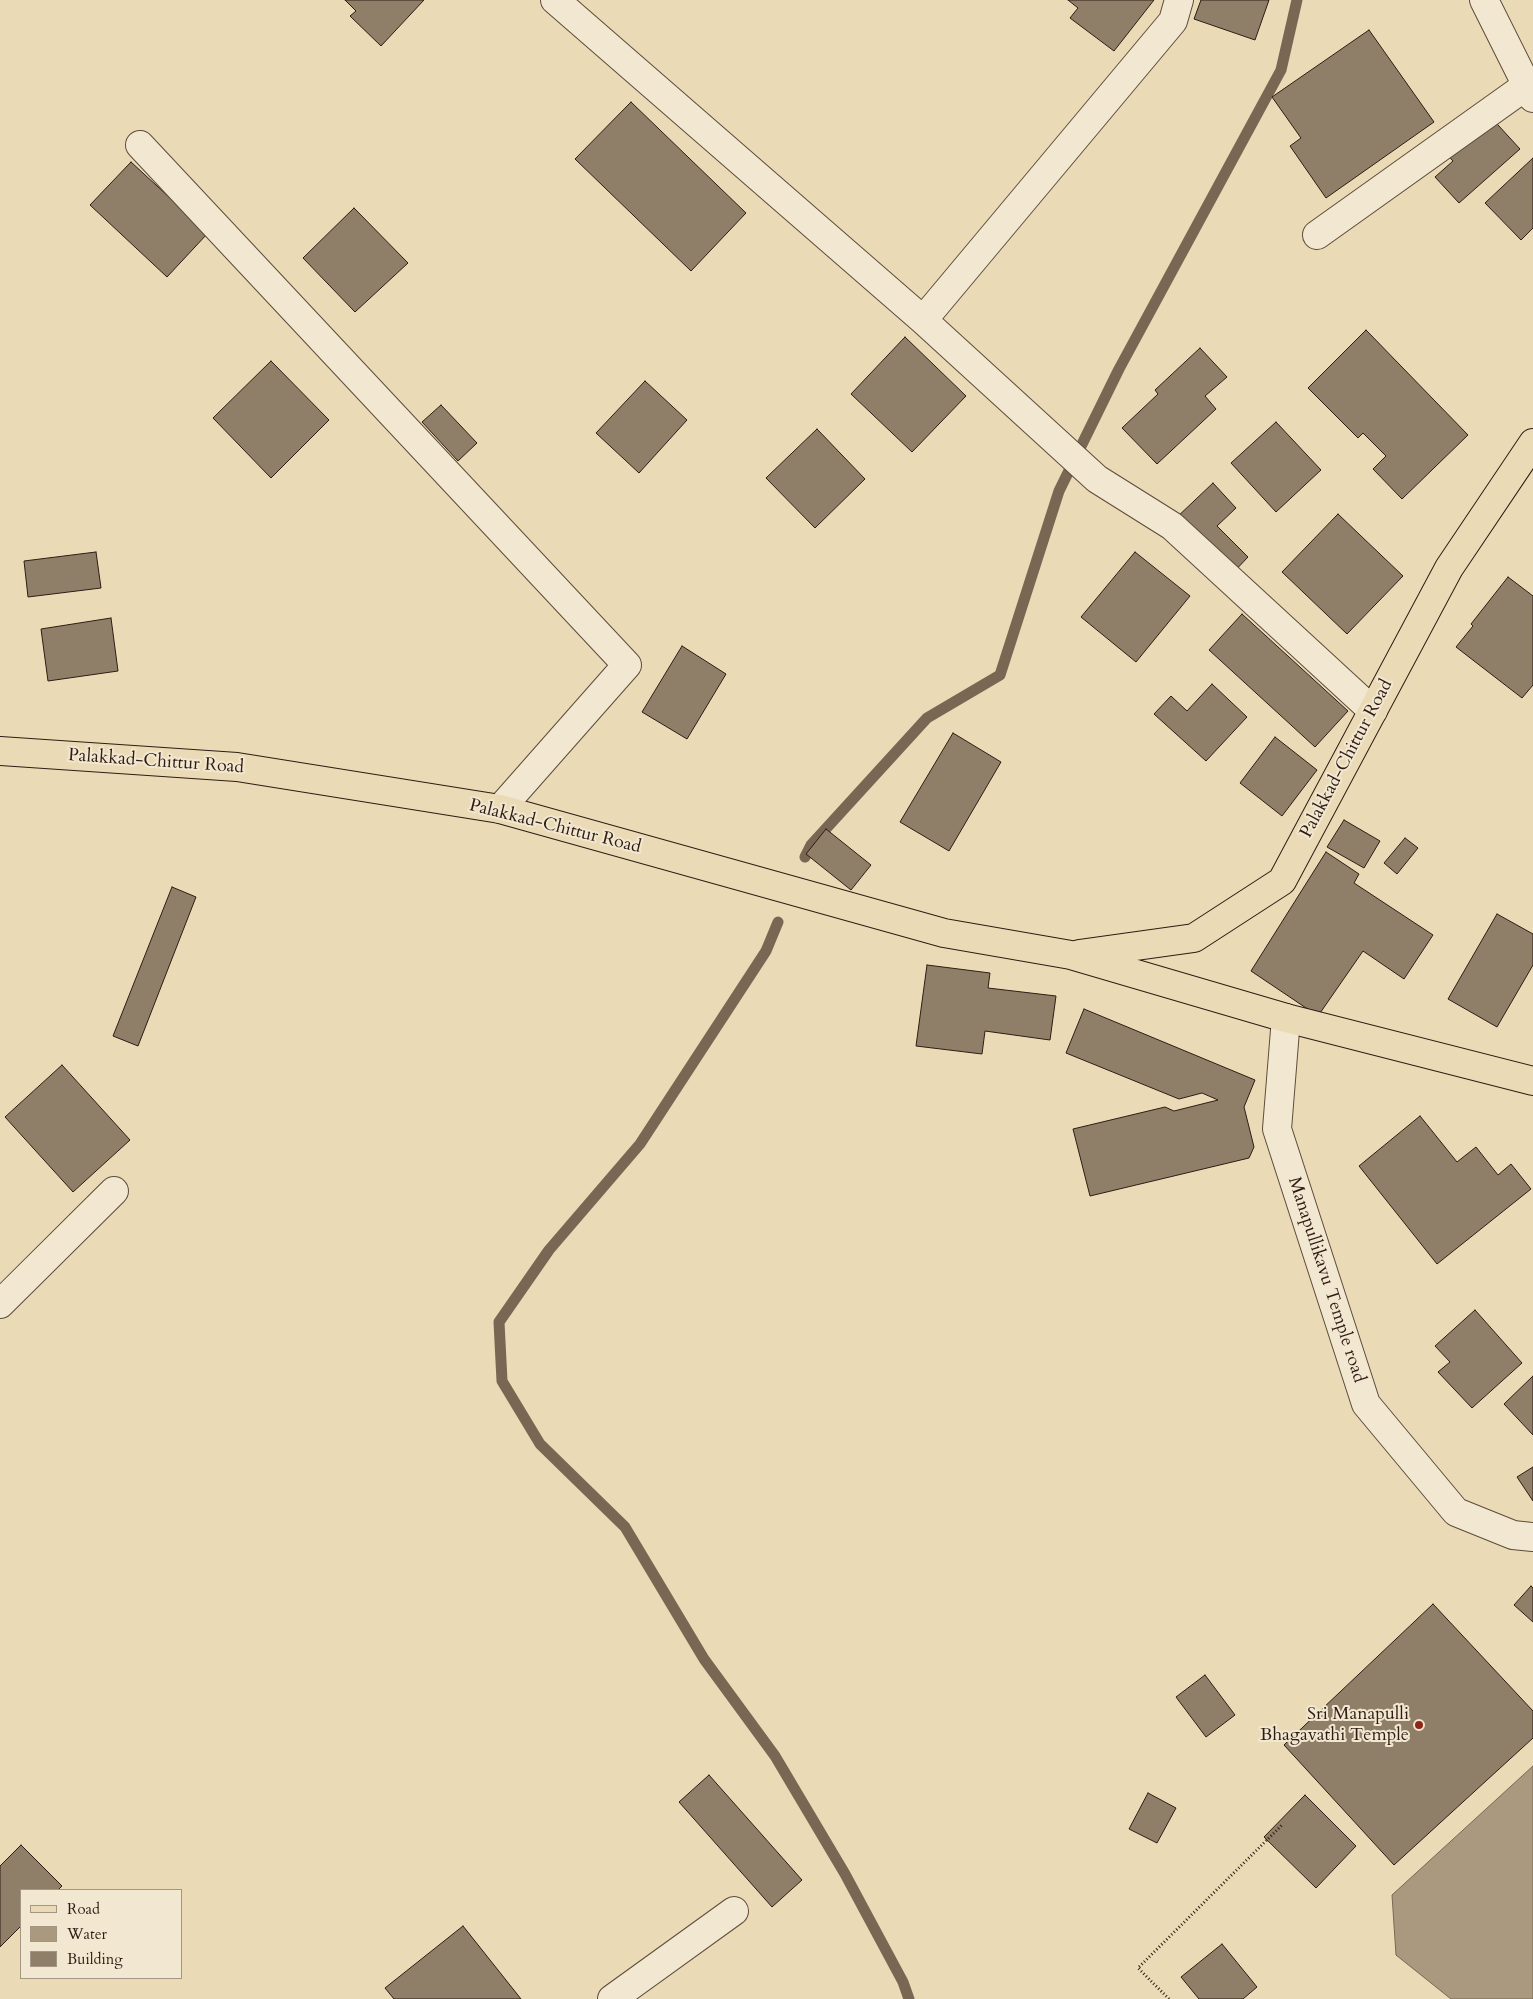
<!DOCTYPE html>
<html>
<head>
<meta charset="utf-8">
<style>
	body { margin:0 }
	#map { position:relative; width:1533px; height:1999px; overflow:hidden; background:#ebdab6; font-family:Cardo,serif }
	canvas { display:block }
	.legend { position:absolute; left:20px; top:1889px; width:162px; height:90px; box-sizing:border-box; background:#f2e7d0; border:1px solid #a49685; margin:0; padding:6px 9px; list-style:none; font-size:15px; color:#2e1c14 }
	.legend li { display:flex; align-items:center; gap:10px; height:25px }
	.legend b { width:25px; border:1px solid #a49685 }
</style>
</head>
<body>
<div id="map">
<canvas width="1533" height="1999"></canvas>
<ul class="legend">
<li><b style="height:6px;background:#ebdab6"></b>Road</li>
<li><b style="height:14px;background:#ab997f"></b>Water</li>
<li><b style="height:14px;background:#907f68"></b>Building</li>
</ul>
</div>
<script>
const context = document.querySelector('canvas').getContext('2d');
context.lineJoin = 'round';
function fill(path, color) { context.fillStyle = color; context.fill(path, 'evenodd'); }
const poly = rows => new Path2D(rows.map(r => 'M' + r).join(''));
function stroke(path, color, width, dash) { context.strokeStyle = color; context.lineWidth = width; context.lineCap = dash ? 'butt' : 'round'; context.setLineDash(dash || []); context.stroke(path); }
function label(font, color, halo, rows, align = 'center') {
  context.font = font + ' Cardo,serif'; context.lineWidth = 4; context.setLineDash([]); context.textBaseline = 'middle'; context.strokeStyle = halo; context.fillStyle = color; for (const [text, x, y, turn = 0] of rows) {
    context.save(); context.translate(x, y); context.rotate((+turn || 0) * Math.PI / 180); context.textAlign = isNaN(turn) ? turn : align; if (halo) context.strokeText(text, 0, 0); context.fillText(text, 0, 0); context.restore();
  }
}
const water = poly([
	[1533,1766,1533,1999,1451,1999,1396,1955,1392,1895,1533,1766]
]);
fill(water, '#ab997f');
stroke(water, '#796754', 1);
stroke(poly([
	[805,857,811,845,927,718,1000,675,1059,491,1119,369,1281,70,1297,0],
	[778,922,766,951,640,1144,549,1250,499,1322,502,1381,540,1444,625,1527,704,1659,775,1756,845,1874,903,1982,909,1999]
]), '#796754', 11);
const building = poly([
	[345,0,424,0,381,46,350,16,356,11,345,0],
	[1068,0,1154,0,1114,51,1070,18,1078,8,1068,0],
	[1201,0,1269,0,1255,40,1194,19,1201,0],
	[1369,30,1434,122,1326,198,1290,146,1301,138,1272,97,1369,30],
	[631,102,746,213,691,271,575,159,631,102],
	[1487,113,1520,149,1459,203,1435,177,1453,161,1444,151,1487,113],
	[1533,158,1533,228,1521,240,1485,203,1533,158],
	[131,162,208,233,167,277,90,205,131,162],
	[354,208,408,263,355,312,303,258,354,208],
	[1366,330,1468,435,1402,499,1373,469,1386,456,1363,433,1358,438,1308,388,1366,330],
	[905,337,966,396,912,452,851,394,905,337],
	[1200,348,1227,377,1205,396,1216,409,1157,464,1122,428,1158,394,1155,390,1200,348],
	[271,361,329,420,271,478,213,418,271,361],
	[645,381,687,420,639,473,596,433,645,381],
	[441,405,477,443,458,461,422,422,441,405],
	[1276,422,1321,470,1276,512,1231,463,1276,422],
	[817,429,865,479,815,528,766,478,817,429],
	[1213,483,1236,508,1217,526,1248,557,1230,576,1175,519,1213,483],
	[1338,514,1403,576,1347,634,1282,572,1338,514],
	[96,552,101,588,28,597,24,561,96,552],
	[1135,552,1190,596,1136,662,1081,617,1135,552],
	[1508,577,1533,596,1533,685,1522,698,1456,647,1473,626,1471,624,1508,577],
	[1242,614,1348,711,1315,747,1209,650,1242,614],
	[111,618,118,671,48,681,41,629,111,618],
	[682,646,726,674,687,739,642,712,682,646],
	[1212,684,1247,717,1206,761,1154,714,1171,696,1187,711,1212,684],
	[953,733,1001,762,949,851,900,822,953,733],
	[1275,737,1317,770,1282,816,1240,783,1275,737],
	[1344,820,1380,841,1364,868,1327,847,1344,820],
	[826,829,871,865,851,890,806,854,826,829],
	[1405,838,1418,848,1397,874,1384,863,1405,838],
	[1326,852,1359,874,1354,883,1433,935,1404,979,1363,951,1318,1016,1251,971,1326,852],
	[172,887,196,897,138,1046,113,1036,172,887],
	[1497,914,1533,934,1533,965,1497,1027,1448,999,1497,914],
	[927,965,990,973,988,988,1056,996,1050,1040,985,1031,982,1054,916,1046,927,965],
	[1084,1009,1255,1080,1244,1107,1254,1147,1249,1158,1090,1196,1073,1129,1165,1107,1174,1111,1218,1100,1202,1093,1179,1099,1066,1053,1084,1009],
	[62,1065,130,1140,73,1192,5,1117,62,1065],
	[1420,1116,1457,1162,1476,1147,1498,1175,1511,1164,1531,1189,1437,1264,1359,1166,1420,1116],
	[1475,1310,1522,1363,1472,1408,1438,1372,1450,1362,1435,1346,1475,1310],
	[1533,1376,1533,1435,1504,1404,1533,1376],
	[1533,1467,1533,1501,1517,1477,1533,1467],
	[1531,1586,1533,1588,1533,1622,1514,1605,1531,1586],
	[1433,1604,1533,1711,1533,1738,1394,1865,1284,1745,1433,1604],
	[1205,1675,1235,1715,1206,1737,1176,1697,1205,1675],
	[709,1775,802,1880,772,1907,679,1802,709,1775],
	[1148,1793,1176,1808,1157,1843,1129,1829,1148,1793],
	[1305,1795,1356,1846,1316,1888,1264,1837,1305,1795],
	[21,1845,62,1886,58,1890,21,1890,21,1926,0,1947,0,1866,21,1845],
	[463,1926,521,1999,394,1999,385,1988,463,1926],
	[1222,1944,1257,1987,1243,1999,1199,1999,1181,1977,1222,1944]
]);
fill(building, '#907f68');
stroke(building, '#2e1c14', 1);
const minor = poly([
	[555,0,923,320,1097,479,1172,526,1373,711],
	[1484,0,1533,98],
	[140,145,627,665,500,809],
	[1317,235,1526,86],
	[923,320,1173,21,1179,0],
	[1286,1018,1277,1129,1366,1404,1456,1512,1513,1535,1533,1537],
	[0,1304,114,1191],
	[612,1999,734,1911]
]);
const major = poly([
	[0,751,237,767,500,809,944,933,1071,955,1286,1018,1533,1081],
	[1079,954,1194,938,1282,881,1449,568,1533,443]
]);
stroke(minor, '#5d4c3c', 30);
stroke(major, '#2e1c14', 30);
stroke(poly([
	[1169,1999,1138,1968,1283,1824]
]), '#2e1c14', 3, [1, 2.5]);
stroke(minor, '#f2e7d0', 28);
stroke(major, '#ebdab6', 28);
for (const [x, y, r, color] of [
	[1419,1725,5,"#8f2418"]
]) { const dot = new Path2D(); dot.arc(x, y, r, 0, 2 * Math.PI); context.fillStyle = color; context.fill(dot); stroke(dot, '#f2e7d0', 2); }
label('18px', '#2e1c14', '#f2e7d0', [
	["Palakkad-Chittur Road",1347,759,-62],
	["Palakkad-Chittur Road",156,762,4],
	["Palakkad-Chittur Road",555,827,14],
	["Manapullikavu Temple road",1326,1280,72]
]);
label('18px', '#2e1c14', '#f2e7d0', [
	["Sri Manapulli",1409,1715],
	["Bhagavathi Temple",1409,1736]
], 'right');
</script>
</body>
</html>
